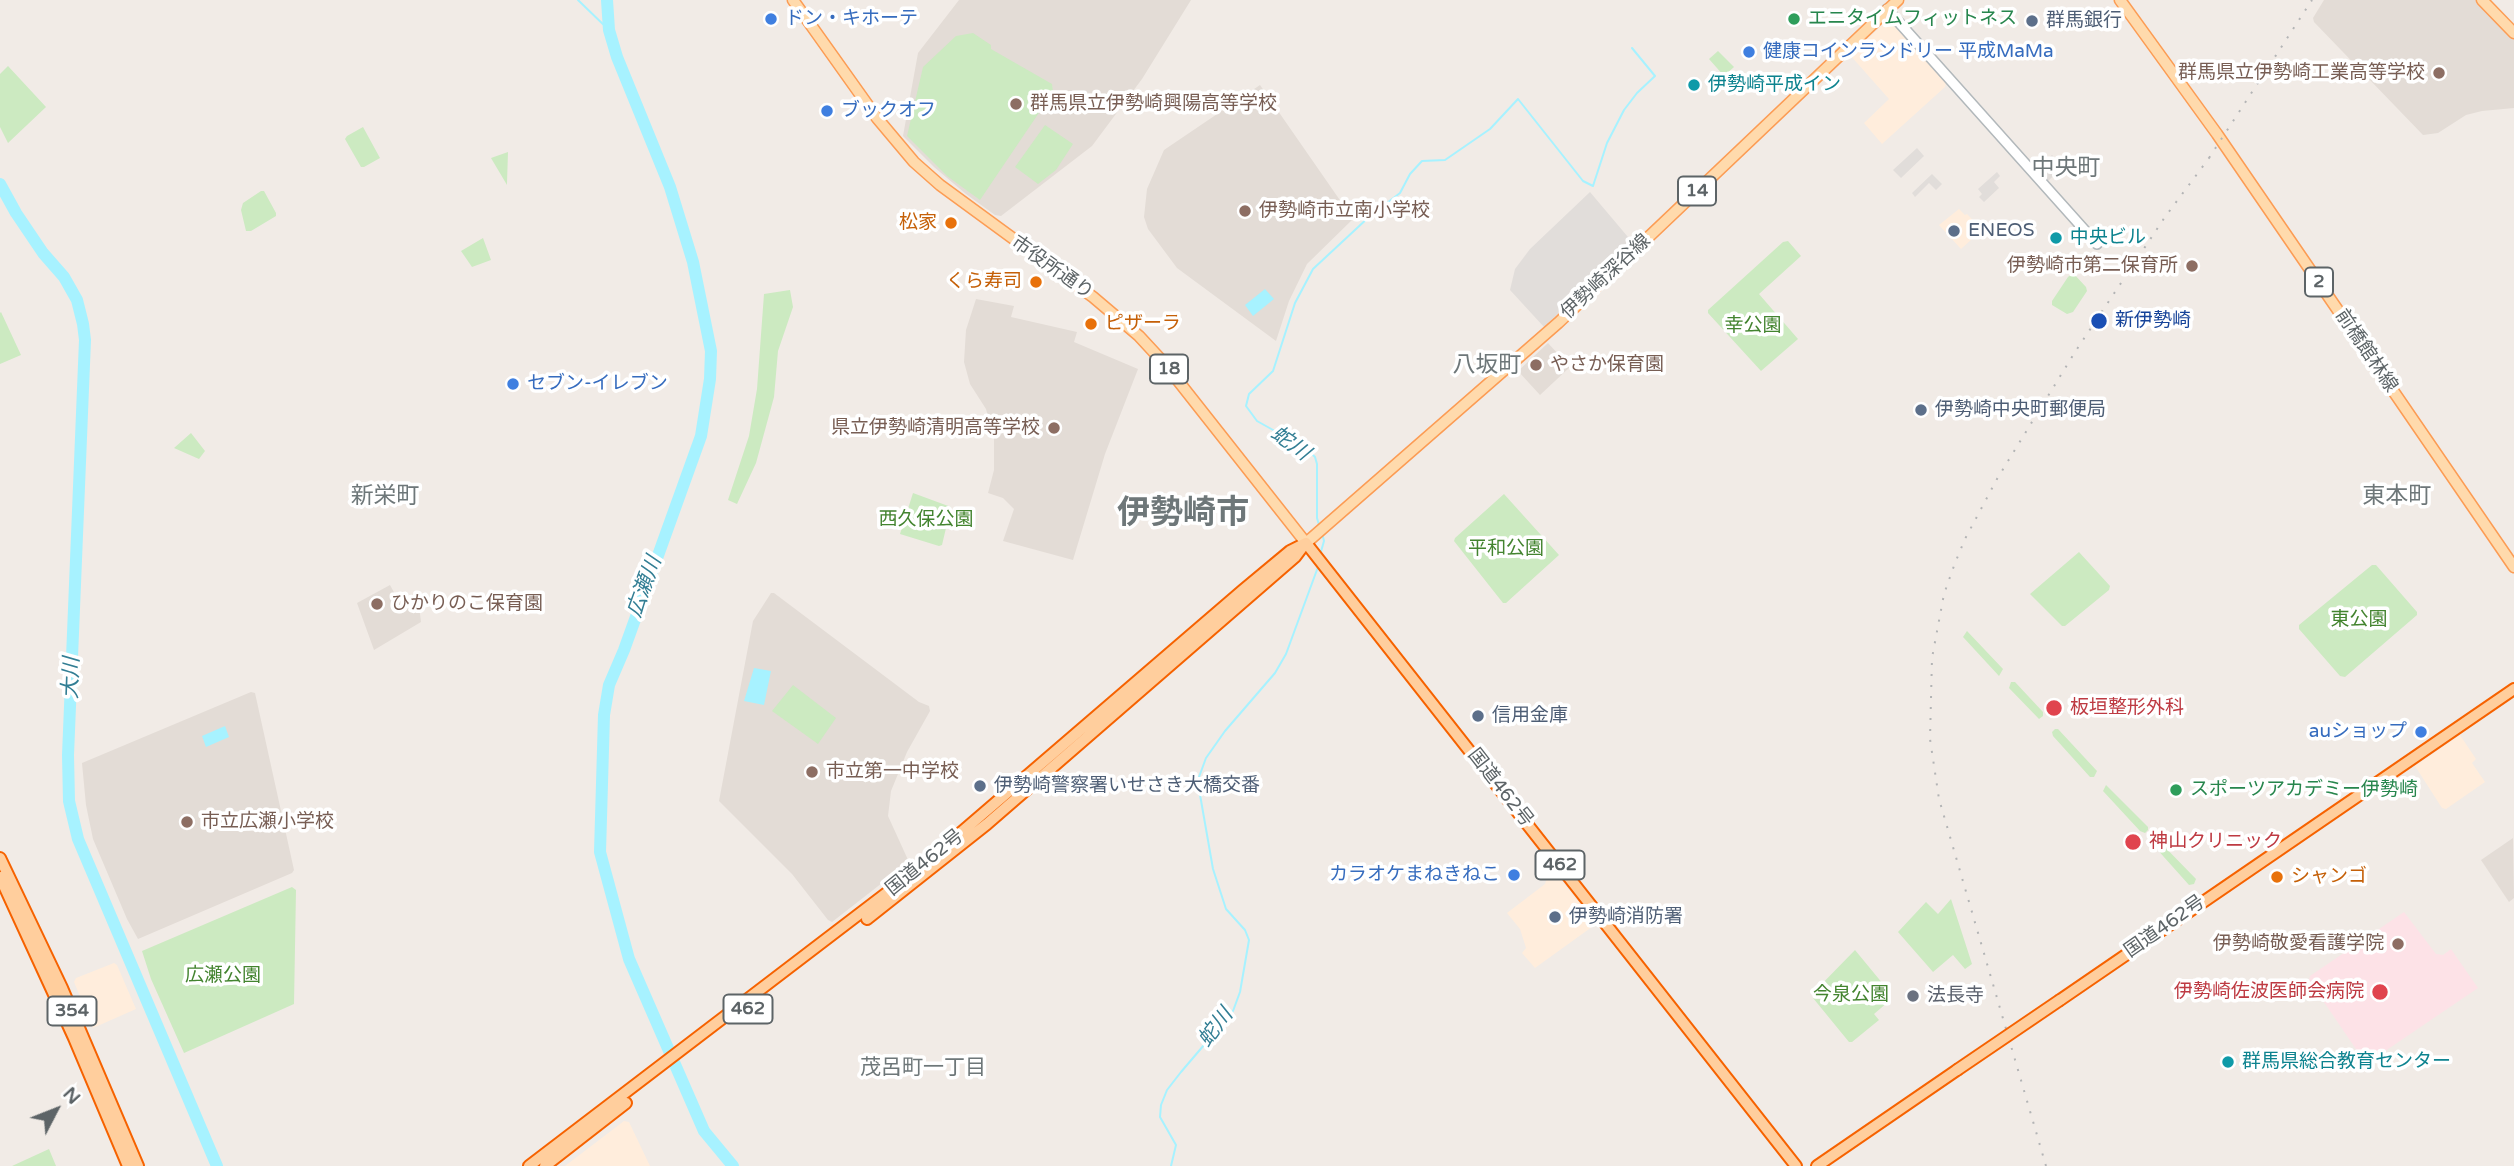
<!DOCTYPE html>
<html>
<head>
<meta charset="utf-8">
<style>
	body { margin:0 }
	#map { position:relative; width:2514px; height:1166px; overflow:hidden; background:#f1ebe6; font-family:"Varela Round",sans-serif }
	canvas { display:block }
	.north { position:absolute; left:21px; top:1075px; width:70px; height:70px; -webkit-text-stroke:5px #fff; paint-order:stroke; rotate:48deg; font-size:19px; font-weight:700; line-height:28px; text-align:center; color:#5d6467 }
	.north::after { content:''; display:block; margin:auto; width:24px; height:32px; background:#5d6467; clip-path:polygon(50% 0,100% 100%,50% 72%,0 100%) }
</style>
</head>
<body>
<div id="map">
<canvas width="2514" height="1166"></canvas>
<div class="north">N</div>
</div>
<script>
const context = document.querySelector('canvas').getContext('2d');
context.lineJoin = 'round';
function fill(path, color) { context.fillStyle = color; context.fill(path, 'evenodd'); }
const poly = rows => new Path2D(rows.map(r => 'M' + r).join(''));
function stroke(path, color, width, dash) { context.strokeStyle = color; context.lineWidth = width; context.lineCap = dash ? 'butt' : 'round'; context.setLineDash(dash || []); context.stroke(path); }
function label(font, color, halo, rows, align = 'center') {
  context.font = font + ' "Varela Round","Noto Sans JP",sans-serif'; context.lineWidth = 7; context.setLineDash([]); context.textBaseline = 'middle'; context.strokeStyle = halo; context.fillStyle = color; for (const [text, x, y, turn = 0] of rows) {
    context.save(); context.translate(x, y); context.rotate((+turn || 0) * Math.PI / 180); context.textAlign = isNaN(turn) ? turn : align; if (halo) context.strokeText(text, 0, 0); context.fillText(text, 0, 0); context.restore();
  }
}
fill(poly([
	[1889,19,1946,82,1945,87,1882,144,1864,123,1889,99,1850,55],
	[1959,209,1965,215,1967,214,1982,230,1961,249,1939,225],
	[2460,735,2476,759,2472,763,2485,782,2446,809,2442,808,2415,766],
	[1553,870,1596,924,1535,968,1522,953,1526,948,1520,929,1507,913,1545,884,1547,877],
	[114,963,117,965,136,1009,93,1028,74,982,76,978],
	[624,1121,629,1122,650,1166,565,1166]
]), '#ffeddc');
fill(poly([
	[1917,148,1924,156,1901,178,1893,170],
	[2052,155,2063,167,2048,181,2037,169],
	[1997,172,2000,176,1994,182,1999,188,1984,202,1979,197,1982,194,1978,189],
	[1932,174,1942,184,1936,190,1929,183,1915,197,1912,193],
	[1590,192,1633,243,1544,327,1510,290,1515,269,1530,249]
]), '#e1ddda');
fill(poly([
	[959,0,1191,0,1142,79,1092,146,1001,216,995,215,966,194,934,167,903,136,918,53],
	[2324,0,2476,0,2514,39,2514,108,2482,111,2466,115,2438,133,2423,135,2314,22,2313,18],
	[1260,85,1353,219,1307,264,1289,301,1276,341,1177,268,1148,229,1144,217,1147,189,1164,150],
	[976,299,1014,306,1011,317,1077,332,1074,342,1138,369,1105,454,1073,560,1003,541,1014,509,1003,498,988,493,994,470,994,437,986,409,970,384,964,362,966,330],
	[1548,343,1570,367,1540,395,1518,371],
	[390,585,402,607,418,598,421,622,374,650,357,603],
	[771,593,774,593,919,702,929,706,930,711,907,752,891,791,888,816,909,862,832,922,828,920,792,874,719,801,753,621],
	[251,692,255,693,294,870,292,873,138,939,127,919,93,839,86,805,82,763],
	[2513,838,2514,898,2509,902,2481,860]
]), '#e3dcd6');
fill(poly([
	[2404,912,2436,954,2443,955,2451,949,2478,988,2369,1062,2364,1061,2309,980,2310,976]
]), '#fde2e7');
fill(poly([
	[973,33,991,45,991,49,1052,84,1053,92,980,200,947,176,907,136,923,67,956,36],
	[1718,51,1734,67,1724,76,1709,59],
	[8,66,46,107,8,143,0,127,0,74],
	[1045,125,1073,144,1056,170,1038,184,1015,167],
	[363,127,380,158,364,167,361,167,345,139,347,136],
	[508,152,507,183,507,185,491,158],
	[261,191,264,191,276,213,276,216,251,231,246,231,241,210,243,203],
	[483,238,491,260,472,267,461,251],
	[1788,241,1801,256,1759,294,1798,339,1761,371,1708,313,1708,310,1783,242],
	[2073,273,2086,287,2087,291,2073,312,2067,314,2052,305,2052,301,2068,277],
	[790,290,793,307,778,351,774,397,756,463,737,504,728,500,749,436,757,389,764,294],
	[1,312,21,355,0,364,0,313],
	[191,433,205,451,199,459,174,448],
	[913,493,951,507,942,545,939,546,900,534],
	[1504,494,1559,555,1506,603,1503,603,1454,541,1455,538],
	[2079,552,2110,586,2109,590,2065,626,2062,626,2030,594],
	[2372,565,2376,565,2417,612,2417,615,2345,677,2340,676,2299,629,2299,625],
	[1967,631,2003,669,1999,676,1963,637],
	[2011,682,2015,682,2043,712,2043,716,2039,719,2009,688],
	[793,685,836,718,818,744,772,711],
	[2055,729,2058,729,2097,771,2094,777,2090,777,2053,736,2052,732],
	[2106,785,2148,827,2148,830,2145,833,2140,831,2103,791],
	[2158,840,2196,879,2194,884,2189,885,2155,847,2154,843],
	[292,887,296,890,294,1004,184,1053,151,979,142,951],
	[1951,899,1972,964,1965,969,1953,955,1933,972,1898,932,1926,902,1938,914],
	[1855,950,1888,990,1883,995,1888,1002,1874,1014,1879,1020,1852,1042,1849,1042,1813,998,1813,993],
	[49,1149,56,1166,12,1166]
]), '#cceac1');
fill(poly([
	[1265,289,1274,299,1253,316,1245,305],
	[754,668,771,671,764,705,744,701],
	[225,726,229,737,206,747,202,736]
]), '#a7f2ff');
stroke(poly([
	[578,0,609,30],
	[1319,525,1317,518,1317,464,1315,457,1307,449,1257,421,1246,406,1249,394,1273,371,1295,303,1313,269,1370,216,1400,193,1410,174,1422,161,1445,160,1490,129,1518,99,1583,181,1593,186,1607,143,1624,110,1637,93,1655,76,1632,48],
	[1320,555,1324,541,1322,533],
	[1171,1166,1176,1145,1160,1117,1161,1105,1167,1090,1181,1072,1233,1011,1240,992,1249,940,1245,930,1226,909,1213,869,1199,789,1199,777,1206,758,1225,731,1275,673,1286,654,1318,567]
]), '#a7f2ff', 2);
stroke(poly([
	[607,0,609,30,617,57,670,187,693,262,711,351,710,379,701,436,624,650,609,685,604,715,600,852,629,959,704,1131,733,1166],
	[0,184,16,213,43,253,64,277,77,300,83,324,85,340,68,755,69,801,78,839,217,1166]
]), '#a7f2ff', 12);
const secondary = poly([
	[1887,9,2097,244]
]);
const primary = poly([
	[793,0,877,118,914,162,940,185,1093,297,1139,336,1164,363,1306,543,1558,323,1898,0],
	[2120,0,2217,134,2514,567],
	[2482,0,2514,33]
]);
const trunk = poly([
	[1306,543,1796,1166],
	[0,858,62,988,138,1166],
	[0,877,74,1038,128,1166],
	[867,919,987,824,1295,557,1304,545],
	[2060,1000,2514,689],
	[529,1166,922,866,1243,590,1290,551,1306,543],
	[545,1166,626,1103],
	[1817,1166,1957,1070]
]);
stroke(secondary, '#b2b8bb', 12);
stroke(primary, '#fc9c54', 13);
stroke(trunk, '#f66200', 14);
stroke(secondary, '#fff', 9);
stroke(primary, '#ffdaac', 10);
stroke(trunk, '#ffce9d', 10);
stroke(poly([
	[2209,158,2312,0],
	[2046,1166,1939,799,1930,739,1932,658,1944,594,1955,563,1965,539,1997,479,2075,352,2165,217,2215,150]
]), '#b3b4b5', 2, [2, 9]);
const trunkBridge = poly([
	[1957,1070,2060,1000]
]);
stroke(trunkBridge, '#f66200', 14, []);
stroke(trunkBridge, '#ffce9d', 10);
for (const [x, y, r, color] of [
	[771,19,7,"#3f7fe0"],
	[1794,19,7,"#2e9e5b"],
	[2032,21,7,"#5c6f8a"],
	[1749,52,7,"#3f7fe0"],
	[2439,73,7,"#8d6e63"],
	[1694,85,7,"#0f9aa8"],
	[1016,104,7,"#8d6e63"],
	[827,111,7,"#3f7fe0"],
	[1245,211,7,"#8d6e63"],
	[951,223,7,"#e8710a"],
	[1954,231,7,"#5c6f8a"],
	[2056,238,7,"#0f9aa8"],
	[2192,266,7,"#8d6e63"],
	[1036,282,7,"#e8710a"],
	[2099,321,9,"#1a4fb4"],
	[1091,324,7,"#e8710a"],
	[1536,365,7,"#8d6e63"],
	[513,384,7,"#3f7fe0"],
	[1921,410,7,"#5c6f8a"],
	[1054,428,7,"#8d6e63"],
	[377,604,7,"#8d6e63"],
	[2054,708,9,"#e0444e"],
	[1478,716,7,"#5c6f8a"],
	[2421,732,7,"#3f7fe0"],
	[812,772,7,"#8d6e63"],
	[980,786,7,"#5c6f8a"],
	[2176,790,7,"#2e9e5b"],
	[187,822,7,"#8d6e63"],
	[2133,842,9,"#e0444e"],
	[1514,875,7,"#3f7fe0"],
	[2277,877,7,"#e8710a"],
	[1555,917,7,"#5c6f8a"],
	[2398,944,7,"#8d6e63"],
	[2380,992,9,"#e0444e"],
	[1913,996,7,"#6b7280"],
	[2228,1062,7,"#0f9aa8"]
]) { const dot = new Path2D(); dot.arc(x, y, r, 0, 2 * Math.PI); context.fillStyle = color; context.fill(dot); stroke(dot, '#fff', 2.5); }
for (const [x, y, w] of [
	[1697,191,38],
	[2319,282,28],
	[1169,369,38],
	[1560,865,49],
	[748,1009,49],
	[72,1011,49]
]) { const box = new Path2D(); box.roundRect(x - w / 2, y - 14.5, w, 29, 5); context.fillStyle = '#fff'; context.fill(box); stroke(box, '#5d6467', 2); }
label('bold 18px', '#5d6467', null, [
	["14",1697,191],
	["2",2319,282],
	["18",1169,369],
	["462",1560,865],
	["462",748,1009],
	["354",72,1011]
]);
label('19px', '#366cbe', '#fff', [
	["ドン・キホーテ",785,19],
	["健康コインランドリー 平成MaMa",1763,52],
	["ブックオフ",841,111],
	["セブン-イレブン",527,384],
	["auショップ",2407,732,"right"],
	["カラオケまねきねこ",1500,875,"right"]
], 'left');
label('19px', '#27864d', '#fff', [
	["エニタイムフィットネス",1808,19],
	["スポーツアカデミー伊勢崎",2190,790]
], 'left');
label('19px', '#4e5e75', '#fff', [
	["群馬銀行",2046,21],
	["ENEOS",1968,231],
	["伊勢崎中央町郵便局",1935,410],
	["信用金庫",1492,716],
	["伊勢崎警察署いせさき大橋交番",994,786],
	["伊勢崎消防署",1569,917]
], 'left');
label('19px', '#785e54', '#fff', [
	["群馬県立伊勢崎工業高等学校",2425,73,"right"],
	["群馬県立伊勢崎興陽高等学校",1030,104],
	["伊勢崎市立南小学校",1259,211],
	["伊勢崎市第二保育所",2178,266,"right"],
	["やさか保育園",1550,365],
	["県立伊勢崎清明高等学校",1040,428,"right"],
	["ひかりのこ保育園",391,604],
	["市立第一中学校",826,772],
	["市立広瀬小学校",201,822],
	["伊勢崎敬愛看護学院",2384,944,"right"]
], 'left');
label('19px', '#0d838f', '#fff', [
	["伊勢崎平成イン",1708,85],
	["中央ビル",2070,238],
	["群馬県総合教育センター",2242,1062]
], 'left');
label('19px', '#c56008', '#fff', [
	["松家",937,223],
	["くら寿司",1022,282],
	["ピザーラ",1105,324,"left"],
	["シャンゴ",2291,877,"left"]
], 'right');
label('19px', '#5d6467', '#fff', [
	["市役所通り",1052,268,35],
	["伊勢崎深谷線",1606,277,-43],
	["前橋館林線",2366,351,56],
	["国道462号",1500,788,52],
	["国道462号",925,863,-39],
	["国道462号",2165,927,-35]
]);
label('19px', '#164399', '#fff', [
	["新伊勢崎",2115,321]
], 'left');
label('19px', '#43842f', '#fff', [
	["幸公園",1753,326],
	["西久保公園",926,520],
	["平和公園",1506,549],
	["東公園",2359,620],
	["広瀬公園",223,976],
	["今泉公園",1851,995]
]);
label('19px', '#be3a42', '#fff', [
	["板垣整形外科",2070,708],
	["神山クリニック",2149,842],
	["伊勢崎佐波医師会病院",2364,992,"right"]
], 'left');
label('19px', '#5b616d', '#fff', [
	["法長寺",1927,996]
], 'left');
label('italic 21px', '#327e94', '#fff', [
	["蛇川",1290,444,36],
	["広瀬川",645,587,-70],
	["大川",72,678,-88],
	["蛇川",1216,1028,-53]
]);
label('21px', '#6e7779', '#fff', [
	["茂呂町一丁目",923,1068]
]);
label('23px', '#6e7779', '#fff', [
	["中央町",2066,169],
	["八坂町",1487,366],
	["新栄町",385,497],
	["東本町",2397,497]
]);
label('bold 33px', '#6e7779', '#fff', [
	["伊勢崎市",1183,514]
]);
</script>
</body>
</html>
